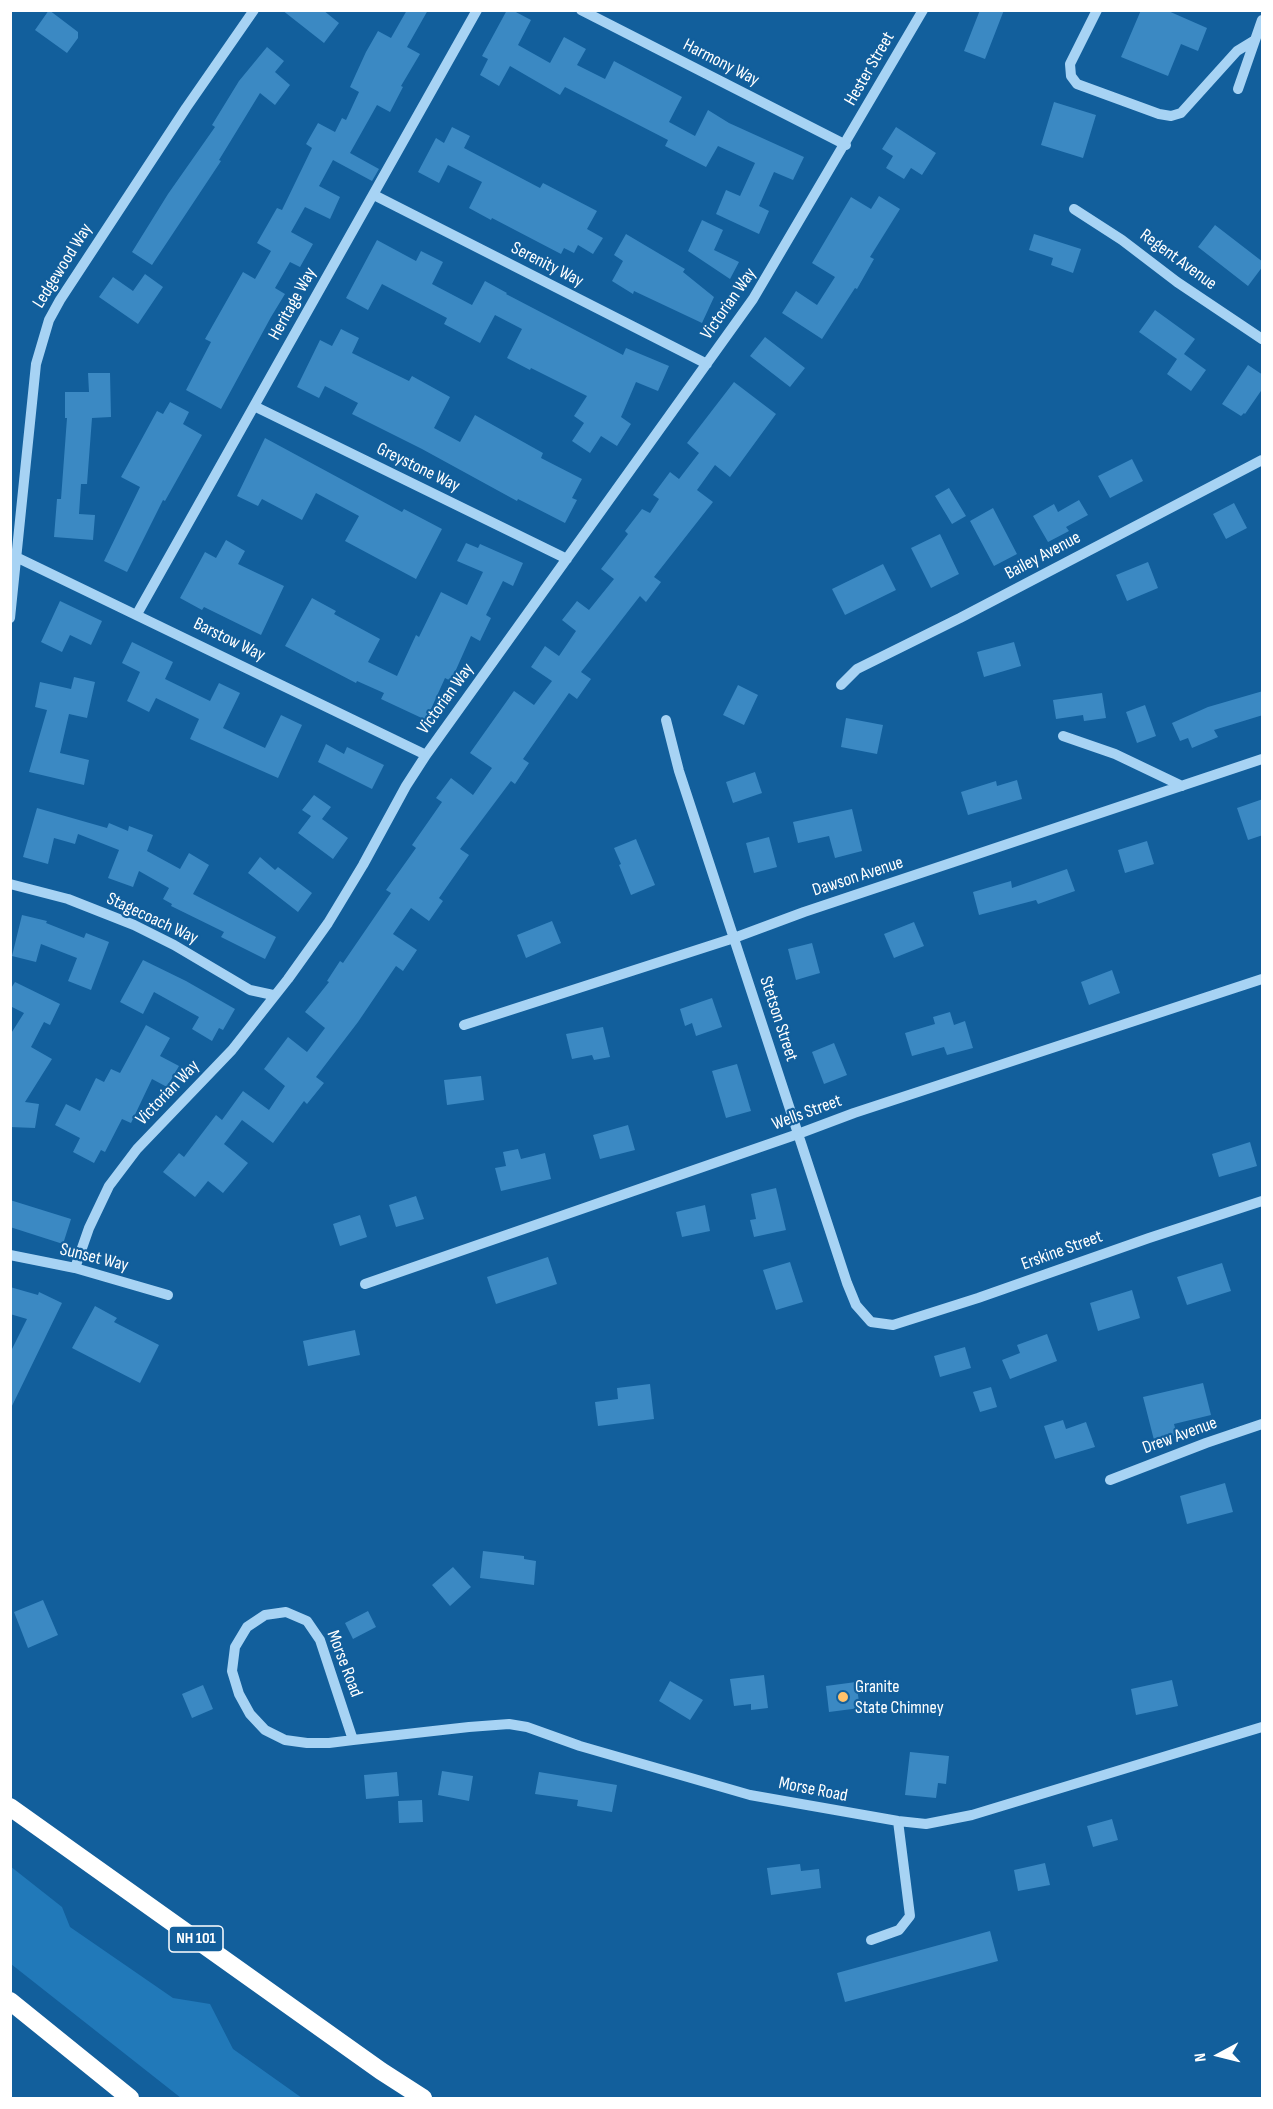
<!DOCTYPE html>
<html>
<head>
<meta charset="utf-8">
<style>
	body { margin:0 }
	#map { position:relative; width:1273px; height:2109px; overflow:hidden; background:#125f9c; font-family:"Sofia Sans Condensed",sans-serif }
	canvas { display:block }
	.frame { position:absolute; inset:0; border:12px solid #fff; pointer-events:none }
	.north { position:absolute; left:1189px; top:2025px; width:60px; height:60px; -webkit-text-stroke:4px #125f9c; paint-order:stroke; rotate:263deg; font-size:16px; font-weight:700; line-height:24px; text-align:center; color:#fff }
	.north::after { content:''; display:block; margin:auto; width:21px; height:27px; background:#fff; clip-path:polygon(50% 0,100% 100%,50% 72%,0 100%) }
</style>
</head>
<body>
<div id="map">
<canvas width="1273" height="2109"></canvas>
<div class="frame"></div>
<div class="north">N</div>
</div>
<script>
const context = document.querySelector('canvas').getContext('2d');
context.lineJoin = 'round';
function fill(path, color) { context.fillStyle = color; context.fill(path, 'evenodd'); }
const poly = rows => new Path2D(rows.map(r => 'M' + r).join(''));
function stroke(path, color, width, dash) { context.strokeStyle = color; context.lineWidth = width; context.lineCap = dash ? 'butt' : 'round'; context.setLineDash(dash || []); context.stroke(path); }
function label(font, color, halo, rows, align = 'center') {
  context.font = font + ' "Sofia Sans Condensed",sans-serif'; context.lineWidth = 4.5; context.setLineDash([]); context.textBaseline = 'middle'; context.strokeStyle = halo; context.fillStyle = color; for (const [text, x, y, turn = 0] of rows) {
    context.save(); context.translate(x, y); context.rotate((+turn || 0) * Math.PI / 180); context.textAlign = isNaN(turn) ? turn : align; if (halo) context.strokeText(text, 0, 0); context.fillText(text, 0, 0); context.restore();
  }
}
fill(poly([
	[10,1866,62,1907,70,1927,173,1998,210,2004,233,2049,302,2098,181,2098,11,1964]
]), '#2179b9');
fill(poly([
	[49,10,78,32,78,38,67,53,35,30],
	[282,10,323,10,339,23,324,43],
	[407,10,428,10,407,47,420,54,401,86,403,87,390,112,377,105,350,153,379,169,372,181,333,160,319,186,340,197,330,219,305,207,291,232,313,244,300,267,290,262,275,288,285,294,271,317,221,409,186,390,211,342,205,339,243,272,255,279,271,251,257,243,277,208,282,210,312,148,306,144,318,123,335,132,342,118,346,120,359,92,350,87,366,52,378,31,391,38],
	[507,10,512,10,531,20,518,45,550,63,564,37,586,49,577,65,605,79,614,61,682,97,669,122,695,136,708,110,729,123,804,157,793,180,774,172,759,206,769,211,759,234,716,214,726,190,740,196,755,163,718,146,706,167,665,146,668,140,565,87,560,95,510,66,499,86,480,75,488,59,482,56],
	[980,10,1004,10,985,59,964,51],
	[1141,10,1166,10,1207,28,1198,51,1181,44,1168,76,1121,57],
	[267,47,284,61,275,72,290,85,275,105,260,93,219,160,221,161,152,265,132,252,168,194,215,127,212,125,239,81],
	[1054,102,1096,115,1083,158,1041,145],
	[452,127,470,136,464,148,540,188,543,183,597,211,587,229,603,238,593,254,578,245,574,253,564,248,561,254,492,218,491,220,469,208,482,182,448,165,439,183,418,172,436,138,444,143],
	[896,127,936,153,922,175,911,168,904,179,886,168,893,156,882,149],
	[879,196,900,209,870,257,874,259,857,289,855,288,822,339,782,313,796,291,817,305,835,277,812,263,851,197,871,209],
	[702,220,723,230,714,250,739,262,730,279,688,251],
	[1215,225,1263,262,1263,266,1248,286,1198,247],
	[626,234,685,269,683,272,714,297,702,323,634,291,633,294,612,281,623,261,614,255],
	[1034,234,1081,249,1073,273,1051,265,1053,258,1029,250],
	[377,240,416,261,421,251,443,262,432,284,472,305,485,281,507,293,506,294,623,355,626,348,669,366,658,391,636,382,621,417,631,424,617,446,601,436,590,453,572,441,584,423,574,416,587,396,531,368,530,370,507,358,522,329,495,315,480,343,444,324,447,318,382,284,368,310,346,298],
	[145,274,163,287,138,324,99,297,113,277,133,291],
	[1155,310,1195,339,1184,354,1206,370,1191,391,1167,374,1177,359,1139,332],
	[341,329,359,338,352,353,409,381,412,376,450,397,434,428,460,442,475,415,543,453,541,458,582,479,572,498,577,500,565,523,518,499,517,501,422,449,352,414,358,403,325,386,319,398,297,387,320,340,332,346],
	[765,337,805,368,790,387,750,356],
	[1248,365,1263,375,1263,388,1245,414,1244,413,1241,416,1222,404],
	[88,373,110,373,111,417,92,418,87,484,81,484,79,514,95,515,93,540,54,537,57,499,61,499,67,418,65,418,65,392,89,392],
	[734,382,776,414,730,477,715,465,697,490,713,502,654,577,661,582,646,602,640,596,581,672,591,679,577,699,569,693,523,759,529,763,515,784,511,781,460,849,469,855,439,898,443,901,429,921,411,908,393,934,417,950,403,971,396,966,358,1022,316,1077,324,1083,307,1104,304,1101,273,1143,242,1120,224,1144,248,1163,223,1193,208,1181,195,1197,163,1172,179,1153,184,1157,216,1115,222,1120,243,1091,269,1110,285,1086,264,1069,288,1037,307,1052,325,1028,305,1012,329,982,327,981,340,961,343,963,391,893,386,890,416,848,412,845,442,802,436,798,451,778,473,795,492,768,470,753,514,691,534,705,552,681,531,667,545,646,559,656,576,631,562,620,577,601,589,610,614,579,601,569,628,534,625,531,642,509,650,513,659,499,653,495,670,472,679,479,699,453,687,443],
	[170,402,189,412,183,424,202,435,165,501,163,500,127,572,104,561,140,487,121,477,157,411,163,414],
	[265,438,402,512,404,509,442,529,416,579,345,541,359,516,316,493,302,520,262,499,258,506,237,496],
	[1132,459,1143,481,1110,498,1098,476],
	[949,488,966,516,952,524,935,496],
	[1079,500,1088,515,1066,527,1069,531,1048,542,1033,516,1054,504,1058,512],
	[1234,503,1247,528,1226,539,1213,514],
	[993,508,1017,554,994,566,970,521],
	[940,534,959,574,931,588,911,548],
	[226,540,245,551,238,564,284,586,261,635,204,607,202,610,180,598,205,552,216,558],
	[466,543,478,548,480,544,523,563,513,586,503,581,486,615,491,618,480,641,471,636,451,681,445,678,426,720,381,699,384,693,357,681,356,683,285,646,312,598,336,611,334,614,380,639,368,662,397,676,416,635,419,637,441,592,467,605,483,572,457,561],
	[1148,562,1158,588,1127,601,1116,575],
	[883,564,896,590,845,615,832,589],
	[60,601,102,621,91,645,70,635,62,652,41,642],
	[132,642,173,662,165,679,210,701,219,683,240,693,223,728,265,748,281,715,302,725,278,778,190,739,199,719,156,698,149,712,127,701,140,672,122,663],
	[1014,642,1021,666,984,677,977,652],
	[74,677,95,682,87,718,69,714,60,753,89,760,84,785,29,772,47,710,35,707,40,682,71,689],
	[738,685,758,695,744,725,723,715],
	[1263,691,1263,715,1214,730,1218,737,1192,748,1188,738,1180,741,1172,723,1208,707],
	[1102,693,1106,718,1084,721,1083,715,1056,719,1053,700],
	[1145,705,1156,736,1137,743,1126,712],
	[846,718,883,725,877,754,841,747],
	[326,744,344,754,347,747,384,765,372,789,318,762],
	[755,772,762,793,733,803,726,782],
	[1017,780,1022,799,968,815,961,792,996,781,997,786],
	[314,795,331,807,322,819,348,838,333,859,298,833,311,816,302,810],
	[1263,799,1263,835,1248,840,1237,808],
	[37,808,107,828,109,823,128,831,129,826,153,835,147,851,180,869,189,853,209,865,193,894,276,937,265,959,221,937,224,932,171,906,172,904,163,899,169,888,139,871,133,887,108,878,119,850,78,834,75,844,54,838,48,864,23,857],
	[852,809,862,851,835,858,829,836,798,843,793,822],
	[769,837,777,867,754,873,746,843],
	[636,839,655,885,631,895,619,865,621,864,614,848],
	[1147,841,1154,864,1125,873,1118,850],
	[260,857,275,870,278,867,312,893,298,912,248,873],
	[1067,869,1075,891,1038,904,1036,900,979,915,973,892,1011,881,1012,888],
	[22,915,47,921,46,923,84,938,86,933,109,942,91,990,68,981,77,958,41,944,36,962,12,956],
	[552,921,561,943,526,958,517,935],
	[914,922,924,946,894,958,884,934],
	[812,943,820,973,796,980,788,949],
	[143,960,186,981,235,1009,223,1030,219,1028,212,1041,192,1029,199,1017,154,992,143,1014,120,1002],
	[1112,970,1120,993,1089,1005,1081,982],
	[15,982,60,1004,50,1025,44,1022,31,1047,52,1059,25,1102,39,1104,35,1128,10,1127,10,1035,24,1013,10,1006,10,990],
	[712,998,722,1027,696,1036,692,1023,685,1026,680,1009],
	[950,1012,954,1025,965,1021,973,1048,947,1055,944,1047,912,1056,905,1033,935,1024,933,1017],
	[146,1025,170,1038,160,1056,179,1066,167,1087,152,1079,131,1123,122,1119,105,1152,101,1150,94,1163,73,1152,80,1138,55,1125,66,1104,80,1111,96,1078,104,1082,111,1069,120,1073],
	[603,1027,610,1057,594,1060,592,1055,572,1059,566,1034],
	[834,1043,847,1075,824,1084,812,1052],
	[737,1064,751,1111,726,1118,712,1071],
	[481,1076,484,1100,447,1105,444,1080],
	[628,1125,635,1150,600,1159,593,1135],
	[1250,1142,1257,1166,1219,1177,1212,1154],
	[518,1149,521,1159,545,1153,551,1179,501,1191,495,1168,506,1166,503,1152],
	[776,1188,786,1230,754,1237,750,1220,756,1219,751,1194],
	[416,1196,424,1219,396,1227,389,1205],
	[10,1200,71,1219,63,1244,10,1227],
	[705,1205,710,1231,682,1237,676,1212],
	[360,1215,367,1237,340,1246,333,1224],
	[548,1257,557,1284,496,1304,487,1277],
	[790,1262,803,1302,776,1310,763,1270],
	[1222,1263,1231,1291,1187,1305,1177,1277],
	[10,1287,38,1295,39,1292,62,1303,10,1410,10,1353,27,1319,10,1314],
	[1132,1290,1140,1318,1098,1331,1090,1303],
	[95,1306,117,1318,114,1322,159,1345,140,1383,72,1348],
	[355,1330,360,1355,308,1366,303,1341],
	[1047,1334,1057,1361,1010,1379,1002,1360,1020,1353,1017,1345],
	[965,1347,971,1368,940,1377,934,1356],
	[1203,1383,1211,1415,1174,1424,1177,1435,1154,1440,1143,1397],
	[650,1384,654,1419,598,1426,595,1402,618,1399,617,1388],
	[991,1387,997,1407,980,1412,973,1392],
	[1063,1420,1066,1429,1086,1422,1095,1447,1055,1459,1044,1426],
	[1225,1483,1233,1512,1187,1524,1180,1496],
	[483,1551,524,1556,524,1559,536,1561,534,1585,480,1578],
	[453,1567,471,1587,450,1606,432,1585],
	[43,1600,58,1635,28,1648,14,1612],
	[368,1611,376,1627,353,1639,345,1623],
	[764,1675,768,1708,751,1710,751,1704,734,1706,730,1679],
	[1172,1680,1178,1706,1136,1715,1131,1689],
	[670,1681,703,1700,690,1720,659,1701],
	[856,1682,860,1708,829,1712,826,1686],
	[203,1685,213,1709,192,1718,182,1694],
	[910,1752,949,1756,946,1784,938,1783,936,1798,905,1795],
	[442,1771,473,1776,469,1801,438,1795],
	[397,1772,399,1796,366,1799,364,1775],
	[539,1772,617,1785,612,1812,577,1806,578,1800,535,1794],
	[422,1800,423,1822,399,1823,398,1801],
	[1112,1819,1118,1840,1093,1847,1087,1826],
	[1045,1863,1050,1885,1018,1891,1014,1870],
	[800,1864,801,1871,819,1869,821,1888,771,1895,767,1868],
	[990,1931,998,1961,845,2002,837,1973]
]), '#3b89c3');
stroke(poly([
	[581,10,846,145],
	[1097,10,1070,64,1071,76,1077,84,1159,114,1171,116,1181,113,1237,51,1255,40],
	[1238,89,1262,20],
	[374,195,707,364],
	[1074,209,1122,240,1177,282,1262,339],
	[254,406,567,559],
	[16,557,426,755],
	[137,614,477,10],
	[10,618,36,364,49,320,60,300,186,108,254,10],
	[841,685,857,669,960,618,1262,460],
	[666,720,679,771,847,1283,856,1305,871,1322,893,1325,978,1298,1149,1238,1262,1201],
	[1063,736,1115,754,1182,786],
	[10,884,68,899,134,925,174,945,250,990,273,995],
	[464,1025,734,938,804,912,1262,759],
	[10,1255,75,1268,168,1295],
	[75,1268,89,1228,109,1186,137,1149,232,1050,288,979,328,923,363,865,406,786,426,755,753,299,923,10],
	[365,1284,798,1134,854,1113,1262,979],
	[1110,1480,1206,1443,1262,1424],
	[353,1740,320,1640,307,1621,286,1612,265,1615,247,1627,235,1647,232,1671,239,1694,250,1714,265,1730,285,1740,307,1743,329,1743,353,1740,469,1727,509,1724,527,1727,580,1746,750,1795,898,1821,926,1824,972,1815,1262,1727],
	[871,1940,899,1930,910,1916,898,1821]
]), '#a7d3f4', 10);
stroke(poly([
	[10,1807,381,2071,423,2098],
	[10,2001,130,2098]
]), '#fff', 18);
for (const [x, y, r, color] of [
	[843,1697,6,"#ffc16a"]
]) { const dot = new Path2D(); dot.arc(x, y, r, 0, 2 * Math.PI); context.fillStyle = color; context.fill(dot); stroke(dot, '#125f9c', 2); }
for (const [x, y, w] of [
	[196,1939,54]
]) { const box = new Path2D(); box.roundRect(x - w / 2, y - 13, w, 26, 4.5); context.fillStyle = '#125f9c'; context.fill(box); stroke(box, '#fff', 1.5); }
label('bold 16px', '#fff', null, [
	["NH 101",196,1939]
]);
label('18px', '#fff', '#125f9c', [
	["Harmony Way",721,63,27],
	["Hester Street",870,69,-60],
	["Regent Avenue",1178,260,36],
	["Serenity Way",547,265,27],
	["Ledgewood Way",63,266,-58],
	["Heritage Way",293,304,-61],
	["Victorian Way",729,304,-55],
	["Greystone Way",418,468,26],
	["Bailey Avenue",1043,556,-28],
	["Barstow Way",229,640,26],
	["Victorian Way",446,699,-54],
	["Dawson Avenue",858,877,-18],
	["Stagecoach Way",152,919,25],
	["Stetson Street",778,1019,72],
	["Victorian Way",168,1093,-46],
	["Wells Street",807,1113,-20],
	["Erskine Street",1062,1251,-20],
	["Sunset Way",94,1258,14],
	["Drew Avenue",1180,1436,-20],
	["Morse Road",344,1664,69],
	["Morse Road",813,1790,11]
]);
label('18px', '#fff', '#125f9c', [
	["Granite",855,1687],
	["State Chimney",855,1708]
], 'left');
</script>
</body>
</html>
